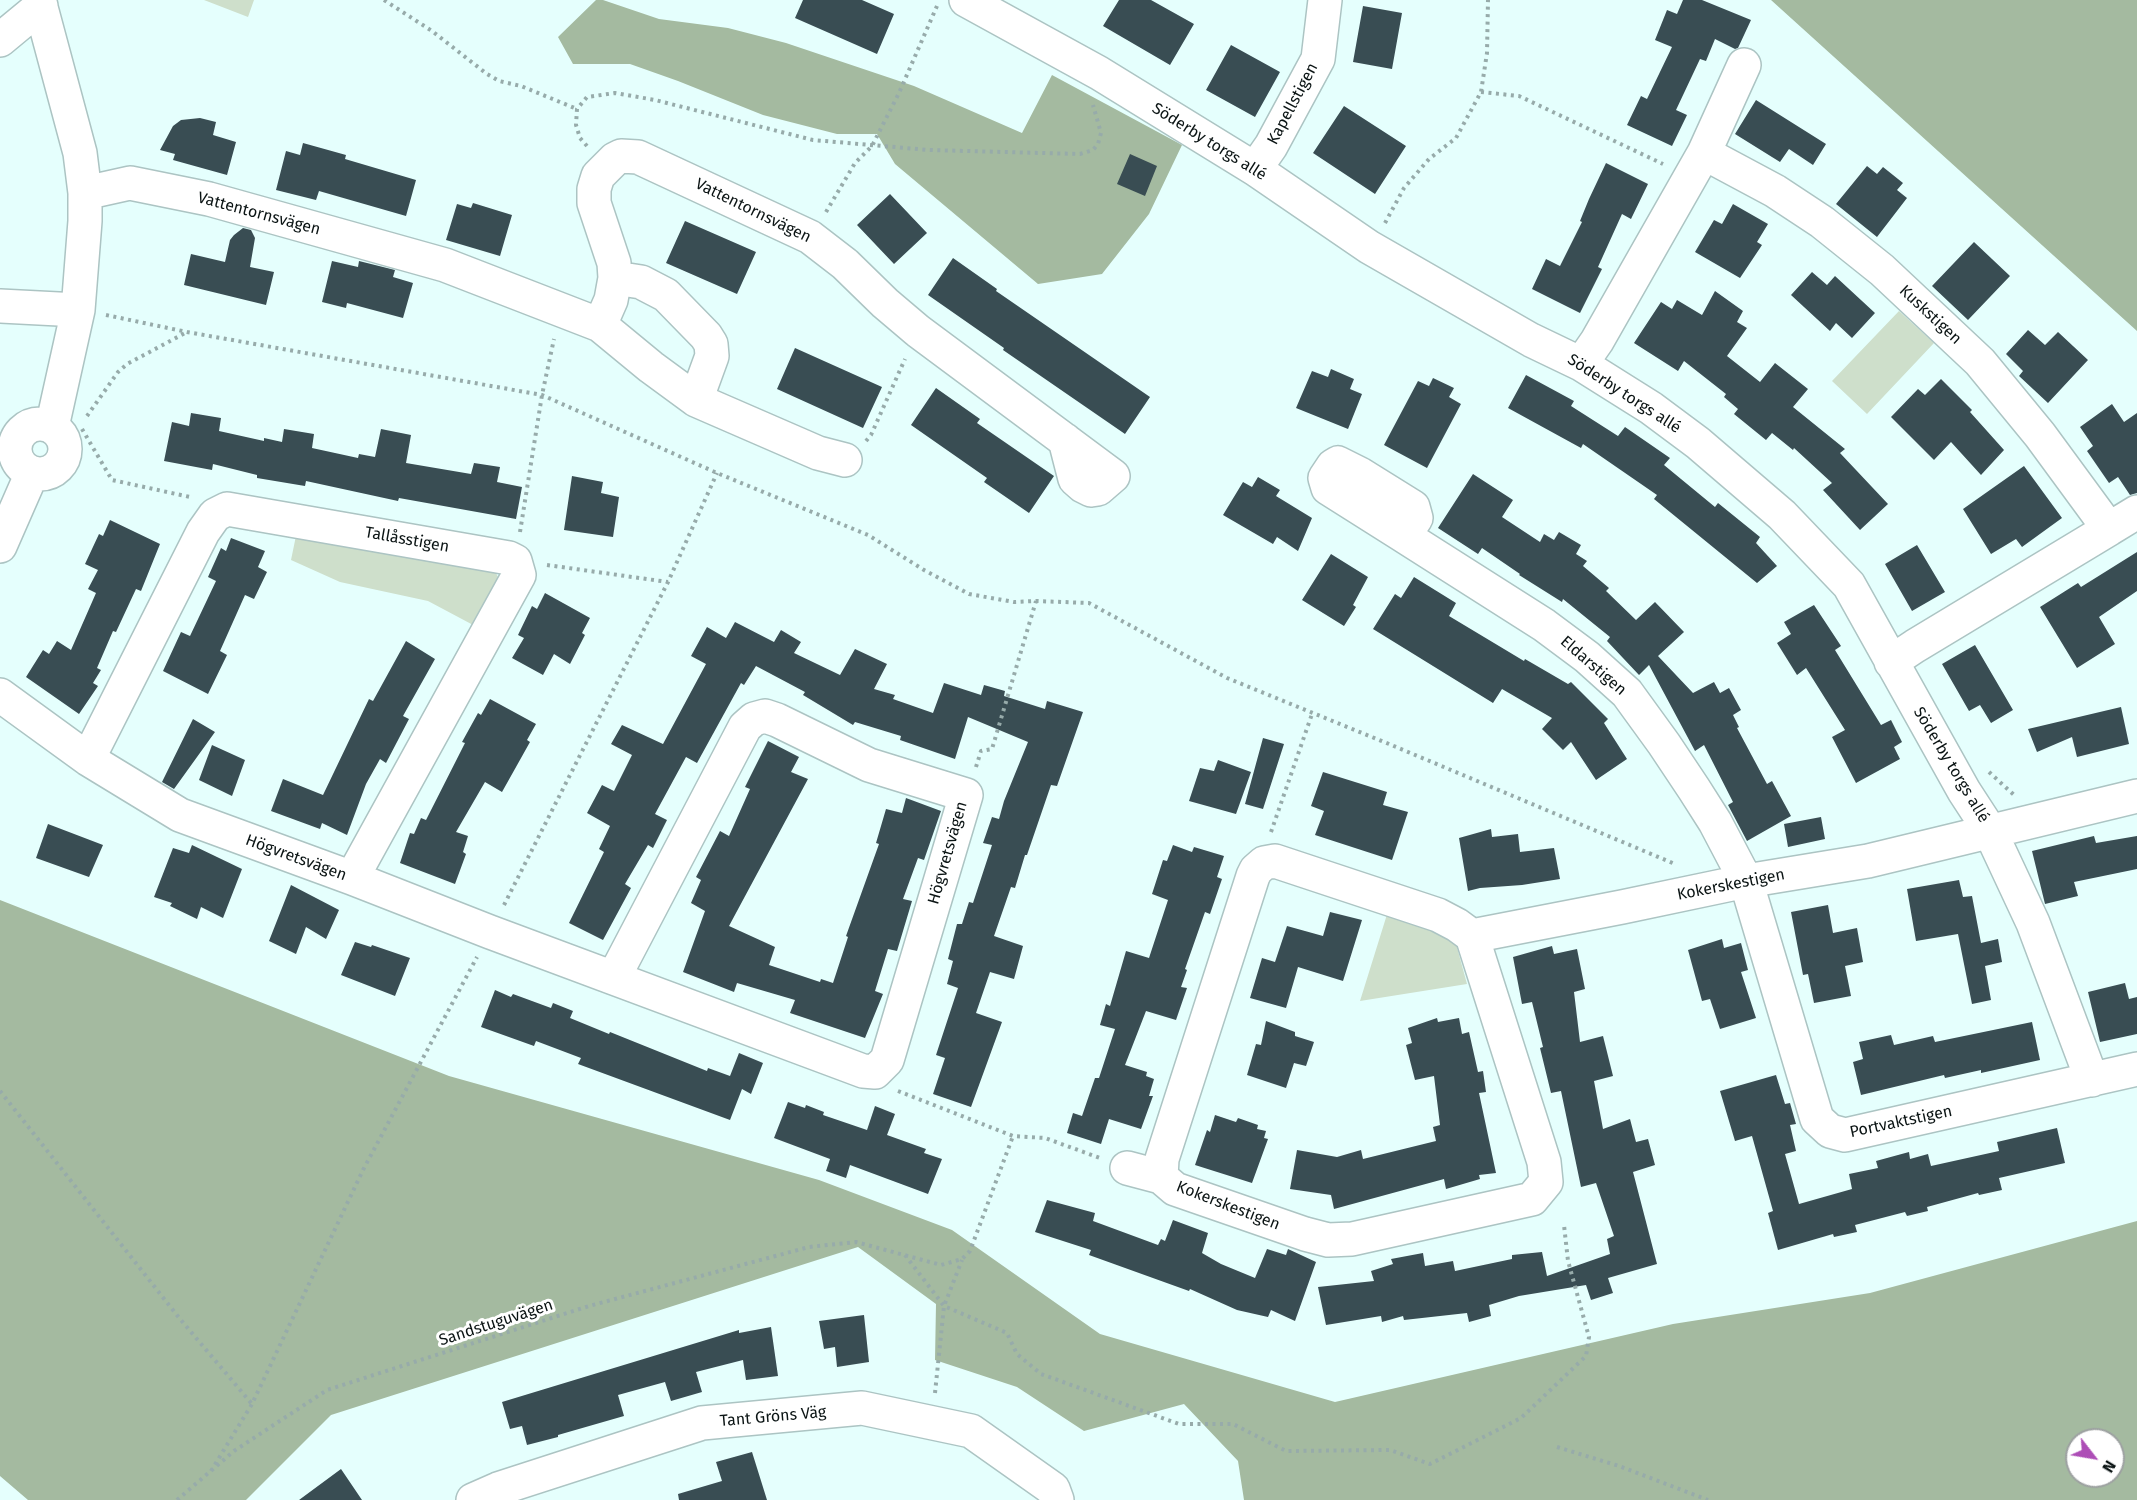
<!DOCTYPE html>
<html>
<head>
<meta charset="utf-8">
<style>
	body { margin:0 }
	#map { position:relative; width:2137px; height:1500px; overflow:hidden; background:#e5fffd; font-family:"Fira Sans",sans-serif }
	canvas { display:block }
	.north { position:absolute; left:2065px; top:1428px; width:60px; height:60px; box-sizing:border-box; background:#fff; border:2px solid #9da1a1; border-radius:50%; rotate:121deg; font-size:16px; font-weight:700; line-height:24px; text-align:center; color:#0b1414 }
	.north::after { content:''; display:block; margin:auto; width:21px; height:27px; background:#ad4db6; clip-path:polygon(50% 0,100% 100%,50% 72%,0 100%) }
</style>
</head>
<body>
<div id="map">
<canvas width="2137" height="1500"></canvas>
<div class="north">N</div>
</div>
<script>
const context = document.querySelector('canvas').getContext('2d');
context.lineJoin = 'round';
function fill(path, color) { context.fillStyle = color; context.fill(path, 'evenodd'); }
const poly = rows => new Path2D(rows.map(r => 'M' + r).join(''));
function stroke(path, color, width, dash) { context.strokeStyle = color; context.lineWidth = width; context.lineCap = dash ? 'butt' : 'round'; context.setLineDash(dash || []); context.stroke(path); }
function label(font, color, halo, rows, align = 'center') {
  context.font = font + ' "Fira Sans",sans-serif'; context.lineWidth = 6; context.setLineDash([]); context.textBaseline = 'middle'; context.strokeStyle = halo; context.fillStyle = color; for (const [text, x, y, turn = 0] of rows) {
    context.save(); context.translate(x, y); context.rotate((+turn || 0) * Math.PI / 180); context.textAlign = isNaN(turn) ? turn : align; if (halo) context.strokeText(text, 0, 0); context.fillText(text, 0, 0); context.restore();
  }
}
fill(poly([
	[204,0,254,0,248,17],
	[1899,311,1934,343,1867,414,1832,381],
	[297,531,491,563,501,583,475,626,428,601,340,582,291,560],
	[1389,908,1455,940,1467,984,1360,1001]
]), '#cedfcb');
fill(poly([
	[596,0,603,0,659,19,728,28,786,43,914,86,1022,133,1052,75,1182,145,1149,214,1102,274,1038,284,895,164,877,134,837,134,763,115,678,81,630,64,573,64,558,37],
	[1771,0,2137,0,2137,331],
	[0,900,449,1076,819,1180,952,1230,1100,1334,1335,1402,1673,1324,1870,1293,2137,1221,2137,1500,1244,1500,1238,1461,1184,1404,1084,1431,1017,1387,935,1360,936,1304,858,1247,331,1415,246,1500,28,1500,0,1476],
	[2077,1440,2113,1440,2113,1476,2077,1476]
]), '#a4baa0');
fill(poly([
	[803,0,862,0,894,14,877,54,795,18],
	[1119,0,1151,0,1194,24,1170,65,1103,26],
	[1683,0,1702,0,1751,20,1738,48,1735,49,1715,39,1706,61,1700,59,1676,110,1687,115,1672,146,1627,125,1641,96,1647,99,1672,47,1655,40,1667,10,1677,14],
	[1363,6,1402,13,1392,69,1353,62],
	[1231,45,1280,72,1255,117,1206,90],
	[1756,100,1826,144,1813,165,1789,149,1780,162,1735,134],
	[1344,106,1406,146,1375,194,1313,153],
	[200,118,216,122,213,135,236,142,227,175,173,160,175,154,160,150,173,126,181,120],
	[303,143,346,155,345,159,416,180,406,216,319,191,316,200,276,190,286,151,300,155],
	[1130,154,1157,166,1145,196,1117,184],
	[1606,163,1648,184,1631,219,1622,214,1598,267,1602,269,1580,313,1532,289,1546,259,1560,266,1582,222,1580,221,1589,199],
	[1867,166,1877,174,1883,167,1903,183,1897,190,1907,198,1877,237,1836,204],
	[890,194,927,233,894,264,857,225],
	[473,203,512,215,500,256,446,240,457,204,471,208],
	[1733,204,1768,224,1757,242,1762,245,1740,278,1695,252,1714,220,1722,224],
	[685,221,756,252,737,294,666,263],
	[243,228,251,230,255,238,250,267,274,272,266,305,184,285,191,254,225,262,230,240,234,235],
	[1974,242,2010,276,1968,320,1932,286],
	[953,258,997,289,996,291,1150,397,1125,434,1003,350,1004,348,928,295],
	[332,261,358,267,359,261,395,270,393,277,413,283,403,318,347,303,346,308,322,302],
	[1812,272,1827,285,1835,276,1875,313,1852,338,1836,323,1830,331,1791,295],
	[1715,291,1743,311,1737,322,1747,328,1727,356,1760,382,1775,363,1808,389,1793,407,1845,449,1840,453,1888,504,1860,530,1823,490,1832,483,1794,448,1793,450,1772,433,1766,440,1734,414,1738,409,1724,397,1726,394,1684,361,1678,371,1634,343,1661,302,1672,309,1677,300,1702,315],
	[2028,330,2045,345,2058,332,2088,360,2048,403,2019,376,2023,371,2006,354],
	[795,348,882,387,863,428,777,389],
	[1331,369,1354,379,1350,389,1362,394,1348,429,1296,408,1312,371,1328,377],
	[1526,375,1574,401,1571,406,1618,436,1625,427,1670,458,1664,465,1715,507,1718,503,1760,537,1756,543,1777,566,1757,583,1654,499,1657,495,1583,444,1581,448,1508,408],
	[1433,378,1454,388,1449,397,1461,404,1427,468,1384,445,1418,381,1429,386],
	[1941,379,1972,410,1970,412,2004,450,1981,475,1951,442,1934,460,1891,417,1918,389,1925,395],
	[936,388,980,419,977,423,1054,476,1029,513,984,482,987,478,911,425],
	[2112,404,2124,422,2137,413,2137,493,2130,495,2118,477,2109,483,2087,451,2093,446,2080,427],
	[191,413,221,418,219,431,264,441,264,438,282,442,284,429,314,434,312,448,358,458,359,454,375,457,381,429,411,435,406,463,471,474,474,463,500,467,497,482,522,487,516,519,399,498,398,501,306,481,305,486,257,478,257,475,213,464,212,470,164,461,172,422,189,426],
	[2024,466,2062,518,2022,547,2016,539,1991,554,1963,509],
	[1473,474,1513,500,1502,517,1540,542,1544,534,1554,540,1559,532,1581,545,1576,554,1587,561,1583,566,1609,588,1606,591,1636,620,1655,602,1684,632,1658,656,1693,693,1714,682,1720,693,1729,688,1741,710,1733,715,1739,727,1737,728,1767,784,1772,781,1791,816,1747,841,1728,805,1733,802,1704,745,1695,751,1649,665,1639,675,1607,641,1610,637,1563,599,1562,602,1519,575,1520,574,1482,548,1478,554,1438,528],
	[572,476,603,482,601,493,619,497,613,537,564,530],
	[1258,477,1280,490,1276,496,1312,518,1298,551,1277,537,1273,544,1223,515,1243,482,1252,487],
	[110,520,160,544,141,591,136,589,116,632,113,631,97,668,101,670,93,683,98,686,79,714,26,677,43,650,49,654,57,641,71,650,96,593,88,589,98,570,85,564,99,534,103,536],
	[231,538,265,551,258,567,267,572,254,599,245,595,220,651,227,655,208,694,163,671,181,632,190,636,216,581,208,577,221,548,226,551],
	[1917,545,1945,592,1912,611,1885,564],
	[2137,552,2137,591,2099,617,2115,644,2077,668,2040,607,2078,583,2081,587],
	[1331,554,1368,577,1353,605,1356,607,1344,626,1302,600],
	[1414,577,1456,603,1449,616,1524,661,1525,659,1568,684,1571,682,1608,719,1604,723,1627,759,1596,780,1571,742,1563,750,1542,729,1552,718,1502,689,1493,703,1373,629,1395,594,1401,598],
	[545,593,590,618,582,633,585,635,570,664,554,654,543,675,512,658,524,638,518,635,532,606,537,609],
	[1814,605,1841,646,1835,650,1881,725,1891,720,1902,742,1894,747,1900,759,1856,783,1832,737,1845,730,1806,668,1797,675,1777,643,1791,634,1784,622],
	[735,622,774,642,781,630,801,642,794,653,840,675,855,649,887,664,874,689,895,695,893,699,933,713,944,683,981,695,984,685,1005,691,1004,696,1045,709,1047,701,1083,712,1057,786,1051,785,1027,855,1025,855,1015,888,1011,887,994,936,1023,946,1014,979,990,972,976,1013,1002,1022,971,1107,933,1094,945,1058,936,1055,958,988,947,984,953,961,948,959,957,924,962,924,969,902,973,903,992,845,983,843,992,817,999,819,1004,801,1028,742,968,717,955,759,900,740,901,736,855,722,853,725,803,695,805,692,756,666,744,685,741,683,697,763,686,757,655,814,667,820,653,848,648,845,625,884,631,888,603,940,569,923,604,852,599,849,610,826,587,813,602,785,614,791,632,755,611,744,622,725,663,744,706,664,691,656,707,627,726,638],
	[406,641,435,659,403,716,409,719,386,763,380,759,366,784,347,835,322,823,320,829,271,811,283,779,323,795,369,699,373,701],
	[1975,645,2013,710,1991,723,1980,705,1969,711,1942,664],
	[490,699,536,724,527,740,530,742,502,792,485,782,456,832,468,836,463,852,466,854,455,884,400,863,410,833,414,834,421,818,426,820,465,743,462,742,478,713,481,715],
	[2121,707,2129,744,2077,757,2072,737,2037,752,2028,729],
	[193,719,215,732,174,789,162,782],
	[1263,738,1284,744,1263,809,1245,804],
	[768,741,799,757,791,772,808,779,729,926,775,947,769,965,820,982,821,979,833,983,848,937,846,936,879,844,876,843,886,809,902,813,906,798,941,811,924,860,918,858,903,899,912,901,897,951,888,949,875,991,883,994,865,1038,790,1013,795,1000,737,983,734,992,683,972,705,911,691,903,701,880,696,877,720,831,729,836,750,789,745,787],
	[212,745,245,760,232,796,199,780],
	[1218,760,1251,772,1236,814,1189,801,1200,768,1214,771],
	[1323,772,1387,792,1383,805,1408,812,1392,860,1315,835,1324,811,1311,806],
	[1821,817,1825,839,1788,847,1784,824],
	[48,824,103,845,89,877,36,858],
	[1491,829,1492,837,1518,834,1520,852,1554,848,1560,879,1522,885,1480,888,1468,891,1459,838],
	[2094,836,2096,843,2137,836,2137,869,2074,882,2078,896,2045,904,2032,851],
	[192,845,242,869,223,918,201,907,197,919,170,906,172,903,154,897,173,848,189,853],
	[1173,845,1192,852,1194,847,1224,856,1217,877,1222,879,1210,914,1205,912,1185,969,1187,970,1181,987,1187,988,1176,1020,1146,1011,1125,1065,1147,1072,1146,1076,1154,1079,1149,1096,1153,1096,1141,1129,1109,1119,1101,1144,1067,1133,1073,1113,1082,1116,1095,1078,1099,1078,1115,1029,1100,1025,1106,1004,1110,1006,1126,951,1149,958,1168,900,1152,894,1163,860,1167,861],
	[1959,880,1963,897,1972,896,1981,943,1998,939,2002,962,1985,966,1991,1000,1972,1004,1958,934,1916,941,1907,889],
	[291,885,339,910,326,939,306,927,296,954,269,941],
	[1828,905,1833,933,1857,928,1863,962,1845,966,1851,996,1814,1003,1808,974,1803,975,1791,912],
	[1330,912,1362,920,1343,981,1298,967,1286,1008,1250,998,1262,958,1275,962,1287,926,1323,936],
	[1722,939,1724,948,1741,943,1748,970,1741,972,1756,1018,1720,1029,1710,999,1702,1001,1688,950],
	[355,942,371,947,372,945,410,958,395,996,341,975],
	[1552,946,1554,954,1577,949,1585,989,1574,992,1580,1042,1603,1036,1613,1076,1594,1081,1603,1129,1630,1119,1636,1142,1648,1139,1655,1165,1633,1172,1657,1264,1608,1278,1613,1293,1591,1300,1586,1285,1519,1296,1489,1305,1491,1316,1469,1322,1467,1313,1404,1320,1403,1316,1382,1322,1381,1316,1326,1325,1318,1287,1374,1281,1371,1271,1393,1264,1391,1259,1423,1253,1425,1266,1453,1261,1455,1271,1512,1259,1512,1255,1542,1252,1547,1276,1610,1254,1607,1239,1614,1236,1596,1183,1581,1187,1561,1091,1551,1093,1540,1048,1543,1047,1532,1002,1522,1004,1513,957],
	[2125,983,2129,999,2137,997,2137,1034,2100,1042,2088,992],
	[495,990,511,997,513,994,551,1008,553,1003,573,1011,570,1018,609,1034,610,1032,707,1071,708,1068,730,1076,739,1053,763,1063,751,1094,742,1089,730,1120,578,1064,581,1058,536,1041,534,1046,481,1027],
	[1437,1018,1438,1022,1459,1018,1462,1034,1469,1032,1478,1072,1483,1071,1486,1092,1479,1093,1496,1173,1479,1175,1480,1179,1446,1189,1444,1179,1334,1209,1331,1195,1290,1189,1297,1150,1337,1157,1361,1150,1363,1159,1436,1141,1433,1127,1440,1125,1434,1076,1415,1080,1406,1045,1412,1043,1408,1028],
	[1266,1021,1295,1032,1295,1036,1314,1042,1306,1066,1294,1063,1286,1088,1247,1075,1256,1044,1261,1045],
	[2032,1022,2040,1060,1981,1073,1981,1070,1945,1078,1944,1075,1861,1095,1853,1062,1863,1059,1859,1042,1891,1035,1894,1045,1933,1036,1935,1042],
	[1776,1075,1785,1104,1790,1103,1796,1124,1790,1125,1796,1151,1785,1154,1799,1204,1852,1189,1849,1174,1878,1168,1876,1161,1909,1152,1910,1159,1928,1154,1931,1166,1999,1151,1997,1142,2057,1128,2065,1163,1999,1178,2002,1190,1979,1195,1978,1193,1927,1207,1928,1211,1907,1216,1905,1212,1855,1225,1857,1232,1834,1237,1833,1234,1778,1250,1768,1213,1773,1211,1752,1136,1735,1141,1720,1091],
	[788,1102,805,1108,806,1105,824,1112,823,1115,867,1130,875,1106,895,1114,887,1135,926,1149,924,1153,942,1159,928,1194,850,1165,846,1178,826,1171,830,1159,774,1138],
	[1215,1115,1236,1122,1238,1118,1258,1125,1257,1129,1266,1131,1264,1138,1268,1139,1252,1183,1195,1165,1207,1130,1210,1132],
	[1047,1200,1095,1213,1093,1221,1158,1245,1161,1239,1165,1241,1173,1220,1208,1233,1202,1253,1221,1264,1255,1278,1267,1249,1286,1255,1288,1249,1316,1262,1295,1321,1271,1310,1268,1317,1237,1310,1190,1289,1189,1291,1089,1255,1091,1250,1035,1232],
	[864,1315,869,1362,837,1367,835,1347,824,1349,819,1321],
	[771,1327,778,1376,746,1380,743,1360,696,1372,702,1392,671,1401,665,1382,618,1395,624,1416,558,1435,558,1437,527,1445,522,1426,510,1429,502,1402,739,1330,739,1333],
	[752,1452,767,1500,679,1500,678,1494,722,1481,716,1462],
	[341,1469,362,1500,299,1500]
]), '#394d53');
const minor = poly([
	[39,0,80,153,85,193,85,221,78,310,52,427],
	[966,0,1099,73,1255,169,1369,247,1531,340,1581,364,1651,408,1698,443,1782,515,1849,585,1964,791,1990,831,2033,923,2092,1080],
	[0,40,41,6],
	[1704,153,1744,65],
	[1255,169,1271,146,1318,59,1325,0],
	[85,193,130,183,209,199,445,265,600,325,611,300,615,278,614,263,594,203,594,189,598,176,615,159,621,156,638,157,810,237,845,264,885,303,918,331,1113,476,1098,489,1091,490,1083,486,1075,479,1065,440],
	[615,278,641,282,666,295,706,336,711,344,712,356,696,400],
	[0,306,78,310],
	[600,325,651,367,696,400,818,453,845,460],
	[1581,364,1597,341,1704,153,1775,191,1822,222,1882,270,1980,362,2040,435,2109,529,1915,646,1891,662],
	'15 449a25 25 0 1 1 50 0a25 25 0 1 1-50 0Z',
	[2109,529,2137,512],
	[1404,536,1328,488,1325,478,1333,466,1338,463,1360,474,1413,507,1416,518,1404,536,1544,625,1587,657,1627,693,1664,744,1694,789,1715,822,1746,881,1817,1119,1830,1131,1845,1135,2137,1069],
	[0,546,32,473],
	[0,695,88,759,180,815,352,878,490,932,863,1071,875,1072,887,1060,966,795,869,765,777,720,765,716,754,719,745,727,614,977],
	[88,759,203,532,215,515,227,509,509,558,515,561,519,575,352,878],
	[1472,936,1544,1162,1546,1182,1532,1199,1352,1239,1328,1240,1305,1234,1175,1189,1161,1177,1162,1159,1253,876,1256,870,1264,863,1275,861,1438,915,1457,925,1472,936,1622,907,1746,881,1868,861,2137,796],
	[1127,1168,1161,1177],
	[473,1500,498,1489,702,1423,862,1408,971,1431,1053,1489,1057,1500]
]);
stroke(minor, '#acc4c3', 36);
stroke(poly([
	[384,0,432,31,487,74,499,81,521,86,577,109],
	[1481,92,1519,96,1663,164],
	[587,146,580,138,576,125,577,109,587,97,615,93,655,100,813,140,929,150,1080,154,1093,150,1098,144,1101,133,1093,105],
	[826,212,855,163,872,146,899,93,937,6],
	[1385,223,1404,188,1429,159,1456,138,1481,92,1487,53,1488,0],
	[106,315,187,332,542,395,717,473,868,535,924,570,969,594,1014,602,1036,601,1089,603,1227,678,1389,744,1675,864],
	[87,416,118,372,127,364,187,332],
	[82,429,112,480,190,497],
	[866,441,871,435,905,359],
	[520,532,542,395,554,339],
	[547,565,668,582],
	[976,767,981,751,992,749,1036,601],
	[1989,772,2014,795],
	[1271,832,1312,714],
	[504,905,668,582,717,473],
	[0,1091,180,1319,252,1404],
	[898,1091,1013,1136,1045,1138,1100,1158],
	[905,1255,944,1306,1007,1333,1017,1354,1041,1374,1179,1424,1233,1424,1286,1451,1390,1450,1430,1464,1521,1418,1586,1356,1589,1337,1568,1261,1564,1225],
	[935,1393,944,1306,962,1260],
	[1557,1447,1619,1466,1708,1500],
	[211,1471,252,1404,363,1170,477,957],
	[177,1500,234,1451,327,1390,589,1306,809,1247,856,1242,941,1265,962,1259,970,1251,1013,1136]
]), '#97abaa', 4, [3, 4.5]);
stroke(minor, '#fff', 33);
label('16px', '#0b1414', '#fff', [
	["Kapellstigen",1293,104,-62],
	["Söderby torgs allé",1209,142,32],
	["Vattentornsvägen",753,211,26],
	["Vattentornsvägen",259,214,15],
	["Kuskstigen",1930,315,43],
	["Söderby torgs allé",1624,394,33],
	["Tallåsstigen",407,540,10],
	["Eldarstigen",1593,666,41],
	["Söderby torgs allé",1951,765,59],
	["Högvretsvägen",948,853,-74],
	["Högvretsvägen",296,858,20],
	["Kokerskestigen",1731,885,-11],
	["Portvaktstigen",1901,1122,-12],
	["Kokerskestigen",1228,1206,21],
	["Sandstuguvägen",496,1323,-18],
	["Tant Gröns Väg",773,1417,-5]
]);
</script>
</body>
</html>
